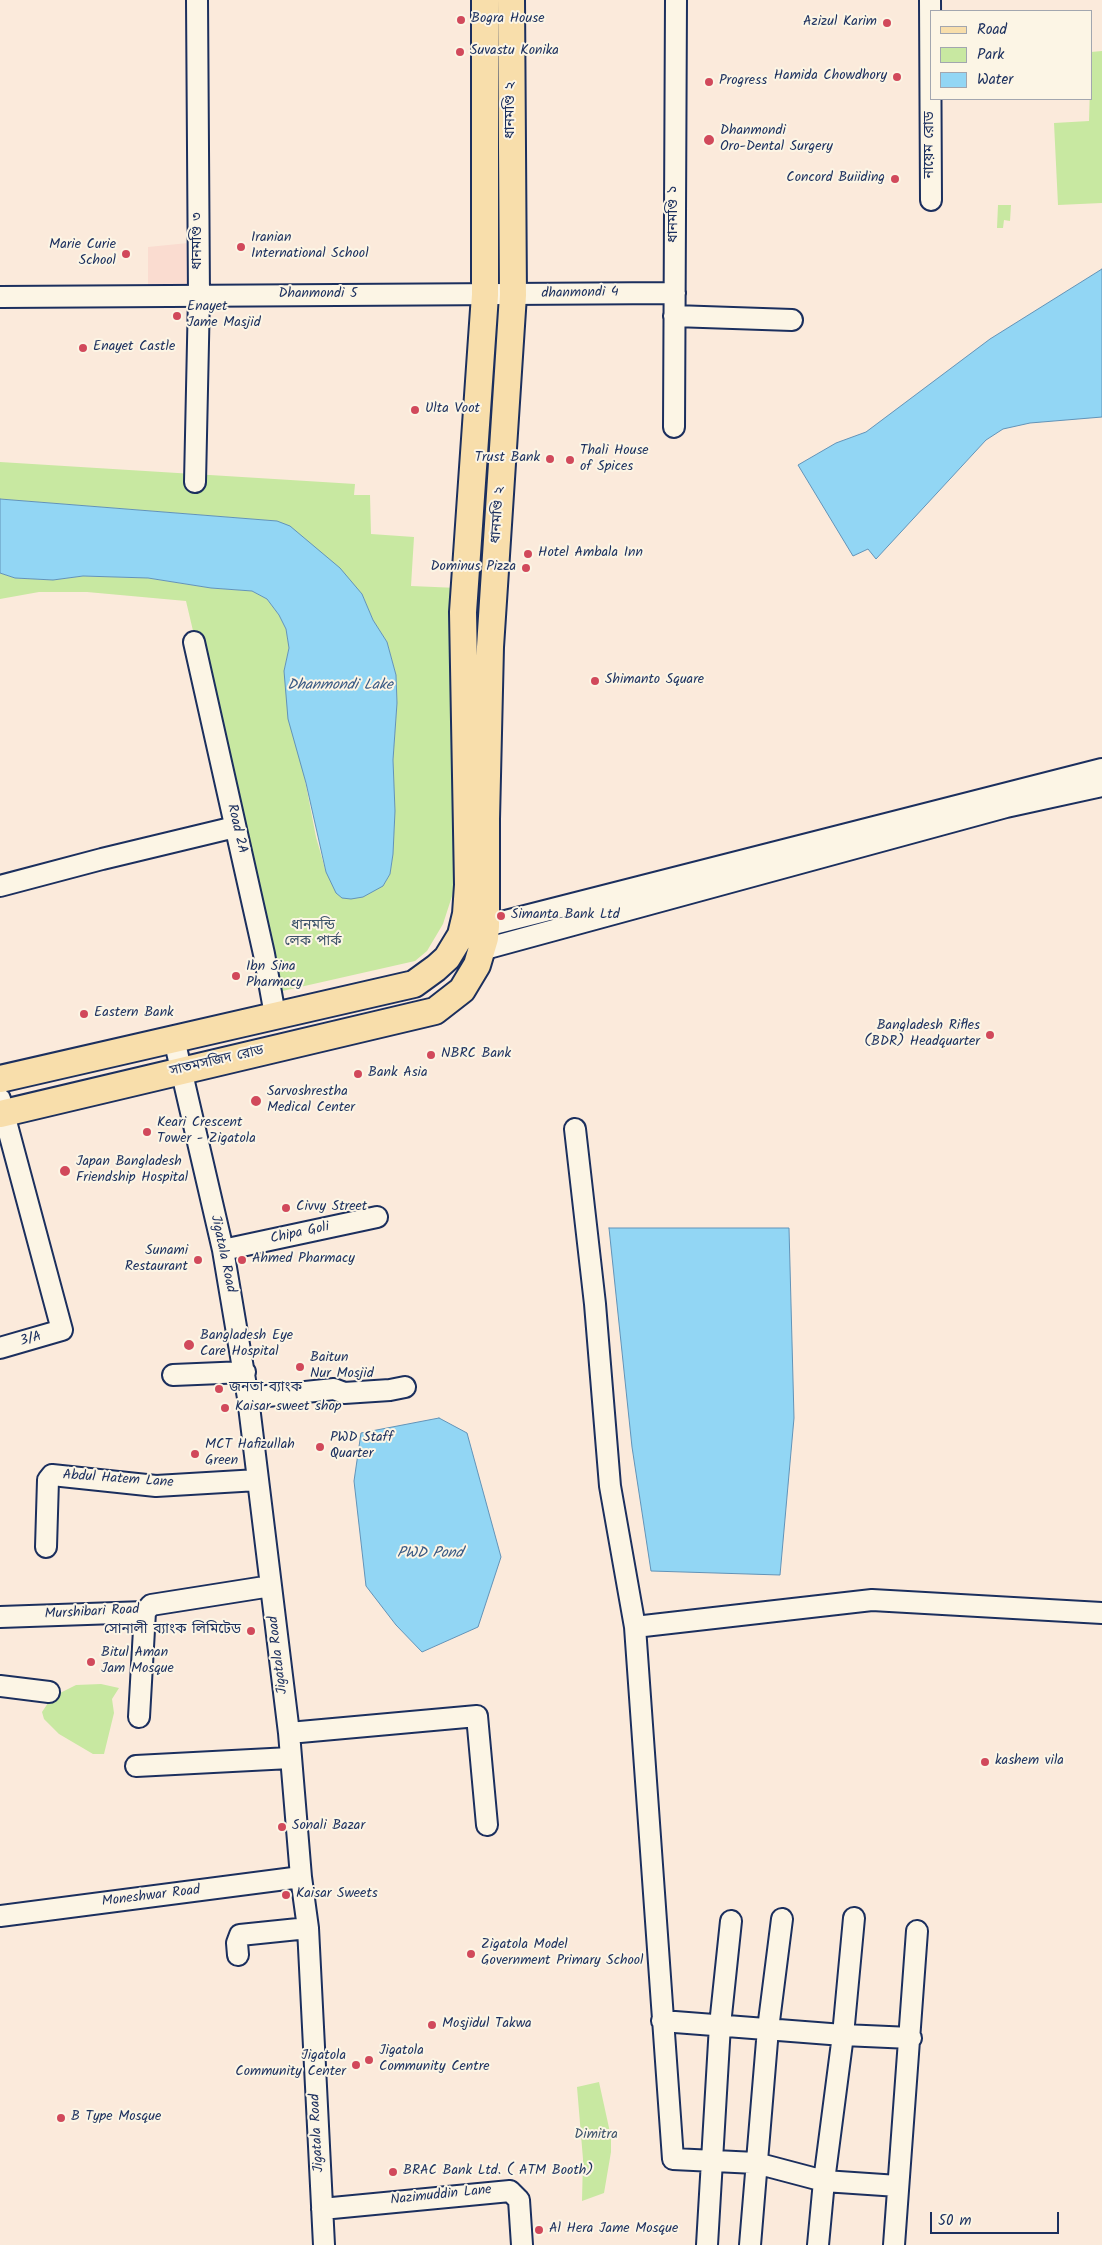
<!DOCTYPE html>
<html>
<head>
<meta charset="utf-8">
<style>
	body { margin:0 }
	#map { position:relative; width:1102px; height:2245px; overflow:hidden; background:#fbeadb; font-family:Kalam,sans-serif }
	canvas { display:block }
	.legend { position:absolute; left:930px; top:10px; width:162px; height:90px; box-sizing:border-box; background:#fcf5e5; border:1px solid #a2a6af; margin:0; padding:6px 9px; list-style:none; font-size:15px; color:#1b2f5e }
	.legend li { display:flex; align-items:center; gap:10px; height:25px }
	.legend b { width:25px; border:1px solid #a2a6af }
	.scale { position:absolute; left:930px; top:2212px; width:129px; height:22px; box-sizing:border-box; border:2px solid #1b2f5e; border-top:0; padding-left:6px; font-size:15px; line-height:18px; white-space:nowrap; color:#1b2f5e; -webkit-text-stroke:4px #fcf5e5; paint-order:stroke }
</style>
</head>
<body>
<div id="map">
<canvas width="1102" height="2245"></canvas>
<ul class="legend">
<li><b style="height:6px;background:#f8deab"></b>Road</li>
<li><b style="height:14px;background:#c8e8a1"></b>Park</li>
<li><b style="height:14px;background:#92d6f4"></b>Water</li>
</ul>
<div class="scale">50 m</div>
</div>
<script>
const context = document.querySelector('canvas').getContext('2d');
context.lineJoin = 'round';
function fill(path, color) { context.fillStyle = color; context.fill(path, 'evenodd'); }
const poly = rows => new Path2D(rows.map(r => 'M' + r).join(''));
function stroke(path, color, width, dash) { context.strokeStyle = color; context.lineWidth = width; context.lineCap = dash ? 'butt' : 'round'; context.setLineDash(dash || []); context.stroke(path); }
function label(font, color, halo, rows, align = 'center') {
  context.font = font + ' Kalam,"Noto Sans Bengali",sans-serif'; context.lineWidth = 4; context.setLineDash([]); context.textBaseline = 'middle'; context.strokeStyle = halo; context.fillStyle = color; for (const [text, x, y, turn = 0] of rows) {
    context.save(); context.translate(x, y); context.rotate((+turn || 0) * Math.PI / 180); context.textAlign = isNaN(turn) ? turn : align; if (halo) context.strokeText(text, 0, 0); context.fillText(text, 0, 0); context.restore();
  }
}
fill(poly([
	[188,243,188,289,148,290,148,247]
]), '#fadcd0');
fill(poly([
	[1102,51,1102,203,1058,205,1054,123,1089,121,1091,52],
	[998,205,1011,205,1010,221,1004,220,1003,228,997,228],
	[0,462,355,484,354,495,370,495,371,534,414,537,411,586,458,588,454,890,443,924,427,951,415,961,278,992,186,601,87,592,39,592,0,599,0,573,15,578,53,580,83,576,147,578,211,588,252,591,267,599,279,615,286,629,289,648,284,671,316,837,326,872,383,886,390,874,393,854,395,811,393,760,397,703,396,675,387,642,373,620,362,594,277,521,0,499],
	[101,1684,119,1688,112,1699,114,1713,104,1754,93,1754,59,1734,44,1719,42,1712,52,1697,76,1685],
	[599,2082,611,2137,611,2152,604,2193,582,2201,583,2159,577,2087]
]), '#c8e8a1');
const water = poly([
	[1102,269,1102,417,1030,423,1003,429,986,440,876,559,868,549,853,556,798,465,836,443,866,432,990,339,1102,269],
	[0,499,277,521,290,526,340,568,362,594,373,620,387,642,396,675,397,703,393,760,395,811,393,854,390,874,383,886,363,897,351,899,342,898,336,893,326,872,306,783,288,719,284,671,289,648,286,629,279,615,267,599,252,591,211,588,148,578,83,576,53,580,15,578,0,573,0,499],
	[609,1228,789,1228,794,1418,780,1575,651,1571,632,1447,609,1228],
	[439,1418,467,1433,501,1557,478,1627,422,1652,396,1625,366,1586,354,1481,361,1433,439,1418]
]);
fill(water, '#92d6f4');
stroke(water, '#6293b8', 1);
const minor = poly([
	[930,0,931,200],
	[0,297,675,293],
	[674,316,792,320],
	[674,427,676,0],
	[195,482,199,296,197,0],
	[194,642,264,954,275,1015],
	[0,886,102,859,235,827],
	[486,926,1102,769],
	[481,950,1006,807,1102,786],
	[174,1039,223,1250,248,1398,289,1733,301,1877,308,1928,324,2245],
	[0,1099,62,1330,0,1348],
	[575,1129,595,1304,610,1486,635,1627,673,2159,756,2163,824,2181,898,2186],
	[223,1250,377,1217],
	[173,1375,245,1372],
	[248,1398,334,1389,344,1393,390,1390,405,1387],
	[46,1547,48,1480,52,1475,156,1486,258,1480],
	[145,1612,151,1605,271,1586],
	[0,1617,145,1612],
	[635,1627,872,1600,1102,1613],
	[0,1686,49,1692],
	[139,1717,145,1612],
	[289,1733,477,1716,487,1825],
	[136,1766,290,1758],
	[0,1916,301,1877],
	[238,1955,237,1943,240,1935,308,1928],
	[662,2021,843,2035,911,2038],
	[322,2209,510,2191,519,2200,522,2245],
	[707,2245,720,2025,731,1921],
	[750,2245,768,2029,782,1919],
	[818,2245,824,2181,843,2035,854,1918],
	[894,2245,917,1931]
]);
const major = poly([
	[0,1079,414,984,436,968,447,958,461,935,466,914,468,885,463,612,485,295,485,0],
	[0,1114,435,1011,462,990,477,965,485,938,486,926,486,819,490,647,513,295,511,0]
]);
stroke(minor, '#1b2f5e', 24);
stroke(major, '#1b2f5e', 30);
stroke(minor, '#fcf5e5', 20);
stroke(major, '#f8deab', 26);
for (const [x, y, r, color] of [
	[461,20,5,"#d1495b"],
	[887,23,5,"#d1495b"],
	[460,52,5,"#d1495b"],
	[897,77,5,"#d1495b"],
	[709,82,5,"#d1495b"],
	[709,140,6,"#d1495b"],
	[895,179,5,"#d1495b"],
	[241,247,5,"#d1495b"],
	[126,254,5,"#d1495b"],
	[177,316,5,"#d1495b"],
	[83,348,5,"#d1495b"],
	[415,410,5,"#d1495b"],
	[550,459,5,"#d1495b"],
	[570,460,5,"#d1495b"],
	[528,554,5,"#d1495b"],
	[526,568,5,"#d1495b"],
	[595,681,5,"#d1495b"],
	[501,916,5,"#d1495b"],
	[236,976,5,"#d1495b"],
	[84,1014,5,"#d1495b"],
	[990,1035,5,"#d1495b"],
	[431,1055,5,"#d1495b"],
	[358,1074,5,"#d1495b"],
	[256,1101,6,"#d1495b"],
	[147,1132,5,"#d1495b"],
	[65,1171,6,"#d1495b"],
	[286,1208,5,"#d1495b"],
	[198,1260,5,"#d1495b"],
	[242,1260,5,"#d1495b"],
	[189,1345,6,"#d1495b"],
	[300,1367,5,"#d1495b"],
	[219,1389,5,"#d1495b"],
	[225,1408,5,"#d1495b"],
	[320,1447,5,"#d1495b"],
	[195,1454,5,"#d1495b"],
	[251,1631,5,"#d1495b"],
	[91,1662,5,"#d1495b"],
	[985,1762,5,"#d1495b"],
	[282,1827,5,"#d1495b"],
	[286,1895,5,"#d1495b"],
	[471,1954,5,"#d1495b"],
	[432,2025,5,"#d1495b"],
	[369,2060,5,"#d1495b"],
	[356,2065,5,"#d1495b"],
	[61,2118,5,"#d1495b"],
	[393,2172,5,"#d1495b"],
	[539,2230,5,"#d1495b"]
]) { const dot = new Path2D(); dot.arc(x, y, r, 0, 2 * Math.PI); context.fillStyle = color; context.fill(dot); stroke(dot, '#fcf5e5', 2); }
label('14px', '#1b2f5e', '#fcf5e5', [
	["Bogra House",471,20],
	["Azizul Karim",877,23,"right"],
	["Suvastu Konika",470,52],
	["Hamida Chowdhory",887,77,"right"],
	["Progress",719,82],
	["Dhanmondi",720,132],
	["Oro-Dental Surgery",720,148],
	["Concord Buiiding",885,179,"right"],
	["Iranian",251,239],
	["International School",251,255],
	["Marie Curie",116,246,"right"],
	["School",116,262,"right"],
	["Enayet",187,308],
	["Jame Masjid",187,324],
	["Enayet Castle",93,348],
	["Ulta Voot",425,410],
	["Thali House",580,452],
	["of Spices",580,468],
	["Trust Bank",540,459,"right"],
	["Hotel Ambala Inn",538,554],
	["Dominus Pizza",516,568,"right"],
	["Shimanto Square",605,681],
	["Simanta Bank Ltd",511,916],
	["Ibn Sina",246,968],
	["Pharmacy",246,984],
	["Eastern Bank",94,1014],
	["Bangladesh Rifles",980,1027,"right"],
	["(BDR) Headquarter",980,1043,"right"],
	["NBRC Bank",441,1055],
	["Bank Asia",368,1074],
	["Sarvoshrestha",267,1093],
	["Medical Center",267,1109],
	["Keari Crescent",157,1124],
	["Tower - Zigatola",157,1140],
	["Japan Bangladesh",76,1163],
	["Friendship Hospital",76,1179],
	["Civvy Street",296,1208],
	["Sunami",188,1252,"right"],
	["Restaurant",188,1268,"right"],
	["Ahmed Pharmacy",252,1260],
	["Bangladesh Eye",200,1337],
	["Care Hospital",200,1353],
	["Baitun",310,1359],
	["Nur Mosjid",310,1375],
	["জনতা ব্যাংক",229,1389],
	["Kaisar sweet shop",235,1408],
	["PWD Staff",330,1439],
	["Quarter",330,1455],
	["MCT Hafizullah",205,1446],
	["Green",205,1462],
	["সোনালী ব্যাংক লিমিটেড",241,1631,"right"],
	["Bitul Aman",101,1654],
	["Jam Mosque",101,1670],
	["kashem vila",995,1762],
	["Sonali Bazar",292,1827],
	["Kaisar Sweets",296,1895],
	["Zigatola Model",481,1946],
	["Government Primary School",481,1962],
	["Mosjidul Takwa",442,2025],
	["Jigatola",379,2052],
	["Community Centre",379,2068],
	["Jigatola",346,2057,"right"],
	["Community Center",346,2073,"right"],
	["B Type Mosque",71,2118],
	["BRAC Bank Ltd. ( ATM Booth)",403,2172],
	["Al Hera Jame Mosque",549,2230]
], 'left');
label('14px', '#1b2f5e', '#fcf5e5', [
	["ধানমণ্ডি ২",512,110,-90],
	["নায়েম রোড",931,145,-90],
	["ধানমণ্ডি ১",675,214,-90],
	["ধানমণ্ডি ৩",199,241,-90],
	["dhanmondi 4",580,294,-1],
	["Dhanmondi 5",318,295],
	["ধানমণ্ডি ২",499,515,-86],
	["Road 2A",236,829,77],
	["সাতমসজিদ রোড",217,1062,-13],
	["Chipa Goli",300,1234,-12],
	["Jigatala Road",222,1254,78],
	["3/A",31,1340,-15],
	["Abdul Hatem Lane",118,1480,4],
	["Murshibari Road",92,1613,-3],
	["Jigatala Road",279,1655,-97],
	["Moneshwar Road",151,1897,-7],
	["Jigatala Road",318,2133,-93],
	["Nazimuddin Lane",441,2196,-6]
]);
label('14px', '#3e546b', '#fcf5e5', [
	["ধানমন্ডি",313,927],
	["লেক পার্ক",313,943],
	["Dimitra",596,2136]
]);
label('italic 15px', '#395984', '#fcf5e5', [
	["Dhanmondi Lake",340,686],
	["PWD Pond",430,1554]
]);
</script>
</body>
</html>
